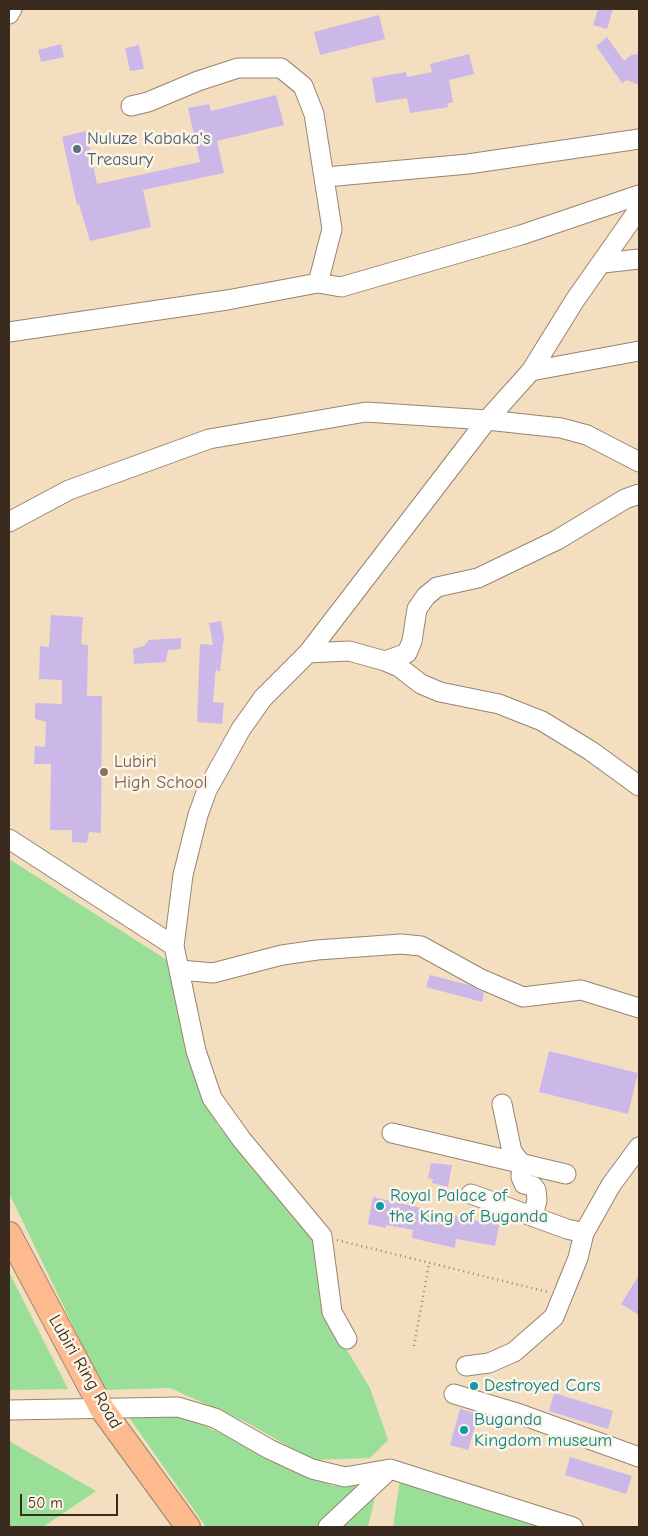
<!DOCTYPE html>
<html>
<head>
<meta charset="utf-8">
<style>
	body { margin:0 }
	#map { position:relative; width:648px; height:1536px; overflow:hidden; background:#f4dec0; font-family:"Comic Neue",sans-serif }
	canvas { display:block }
	.frame { position:absolute; inset:0; border:10px solid #3b2a1e; pointer-events:none }
	.scale { position:absolute; left:20px; top:1494px; width:98px; height:22px; box-sizing:border-box; border:2px solid #3b2a1e; border-top:0; padding-left:6px; font-size:15px; line-height:18px; white-space:nowrap; color:#3b2a1e; -webkit-text-stroke:4px #fcf5e5; paint-order:stroke }
</style>
</head>
<body>
<div id="map">
<canvas width="648" height="1536"></canvas>
<div class="frame"></div>
<div class="scale">50 m</div>
</div>
<script>
const context = document.querySelector('canvas').getContext('2d');
context.lineJoin = 'round';
function fill(path, color) { context.fillStyle = color; context.fill(path, 'evenodd'); }
const poly = rows => new Path2D(rows.map(r => 'M' + r).join(''));
function stroke(path, color, width, dash) { context.strokeStyle = color; context.lineWidth = width; context.lineCap = dash ? 'butt' : 'round'; context.setLineDash(dash || []); context.stroke(path); }
function label(font, color, halo, rows, align = 'center') {
  context.font = font + ' "Comic Neue",sans-serif'; context.lineWidth = 5; context.setLineDash([]); context.textBaseline = 'middle'; context.strokeStyle = halo; context.fillStyle = color; for (const [text, x, y, turn = 0] of rows) {
    context.save(); context.translate(x, y); context.rotate((+turn || 0) * Math.PI / 180); context.textAlign = isNaN(turn) ? turn : align; if (halo) context.strokeText(text, 0, 0); context.fillText(text, 0, 0); context.restore();
  }
}
fill(poly([
	[9,859,170,962,183,1039,217,1124,312,1238,328,1319,370,1388,388,1440,370,1458,312,1460,246,1422,170,1388,104,1390,9,1193],
	[9,1272,68,1389,9,1390],
	[160,1413,188,1418,333,1486,359,1486,317,1527,206,1527,128,1416],
	[9,1441,96,1491,43,1527,9,1527],
	[400,1480,553,1527,393,1527],
	[376,1493,368,1527,342,1527]
]), '#99df98');
fill(poly([
	[598,9,613,9,607,29,593,25],
	[379,15,385,39,320,55,314,32],
	[607,37,624,61,631,55,639,54,639,85,627,80,622,83,596,46],
	[61,44,64,57,41,62,38,50],
	[139,45,144,69,130,71,125,48],
	[469,54,474,74,449,80,453,102,447,104,449,107,410,113,407,98,376,103,372,78,406,72,407,77,432,72,430,64],
	[276,95,284,125,217,141,224,173,143,190,151,227,90,241,79,204,77,205,62,137,86,131,97,184,200,162,188,108,209,104,211,111],
	[51,615,83,617,81,644,88,645,87,696,102,696,101,833,89,832,87,843,72,842,72,830,50,830,51,764,34,764,35,746,45,747,46,722,35,719,35,703,62,704,62,680,39,679,40,646,49,647],
	[221,621,224,637,220,671,217,671,216,667,213,702,224,703,222,724,197,722,200,644,213,645,209,623],
	[181,638,181,649,168,650,166,662,134,664,133,649,144,646,149,640],
	[430,975,469,985,484,993,482,1002,426,987],
	[549,1051,638,1073,628,1114,539,1092],
	[431,1163,452,1165,448,1187,432,1183,433,1179,428,1178],
	[373,1197,482,1222,483,1217,500,1221,495,1246,456,1239,455,1248,412,1238,413,1230,386,1225,386,1228,368,1224],
	[639,1275,639,1315,621,1304],
	[554,1393,613,1411,608,1429,549,1411],
	[460,1409,479,1414,468,1450,450,1445],
	[570,1457,632,1476,626,1494,565,1475]
]), '#cbb8e9');
const minor = poly([
	[9,14,12,9],
	[131,106,148,102,198,81,238,68,281,68,303,86,314,114,332,229,318,283],
	[326,177,468,164,639,139],
	[603,263,639,259],
	[9,332,227,300,318,283,341,287,521,235,639,195],
	[531,371,639,351],
	[9,522,69,490,209,439,366,412,487,420,561,428,587,435,639,462],
	[308,653,349,651,385,661,399,667,421,684,440,692,499,704,542,721,591,751,639,786],
	[385,661,407,653,412,641,417,609,426,596,437,587,478,578,557,540,625,499,639,494],
	[9,839,174,946],
	[180,970,213,973,282,955,317,950,401,944,421,946,481,979,523,997,581,990,639,1008],
	[502,1104,512,1152,522,1164,521,1177,524,1184,533,1186,536,1190,537,1200,533,1216],
	[392,1133,566,1174],
	[471,1194,567,1229,584,1233],
	[347,1339,332,1312,322,1236,242,1140,212,1098,196,1051,174,946,183,875,198,815,207,790,241,729,263,698,308,653,487,420,531,371,575,300,639,209],
	[466,1366,489,1363,514,1352,554,1317,578,1258,584,1233,611,1185,639,1147],
	[454,1394,514,1412,639,1457],
	[9,1410,178,1407,215,1418,269,1449,312,1469,345,1477,390,1469,573,1527],
	[328,1527,390,1469]
]);
const major = poly([
	[9,1234,102,1409,188,1527]
]);
stroke(minor, '#98846f', 21);
stroke(major, '#98846f', 26);
stroke(poly([
	[337,1240,548,1292],
	[414,1346,429,1264]
]), '#98846f', 2.5, [1, 4]);
stroke(minor, '#fff', 19);
stroke(major, '#fcba8e', 24);
for (const [x, y, r, color] of [
	[77,149,5,"#5c6f8a"],
	[104,772,5,"#8d6e63"],
	[380,1206,5,"#0f9aa8"],
	[474,1386,5,"#0f9aa8"],
	[464,1430,5,"#0f9aa8"]
]) { const dot = new Path2D(); dot.arc(x, y, r, 0, 2 * Math.PI); context.fillStyle = color; context.fill(dot); stroke(dot, '#fcf5e5', 2); }
label('18px', '#4e5e75', '#fcf5e5', [
	["Nuluze Kabaka's",87,139],
	["Treasury",87,160]
], 'left');
label('18px', '#785e54', '#fcf5e5', [
	["Lubiri",114,762],
	["High School",114,783]
], 'left');
label('18px', '#0d838f', '#fcf5e5', [
	["Royal Palace of",390,1196],
	["the King of Buganda",390,1217],
	["Destroyed Cars",484,1386],
	["Buganda",474,1420],
	["Kingdom museum",474,1441]
], 'left');
label('18px', '#3b2a1e', '#fcf5e5', [
	["Lubiri Ring Road",85,1372,60]
]);
</script>
</body>
</html>
